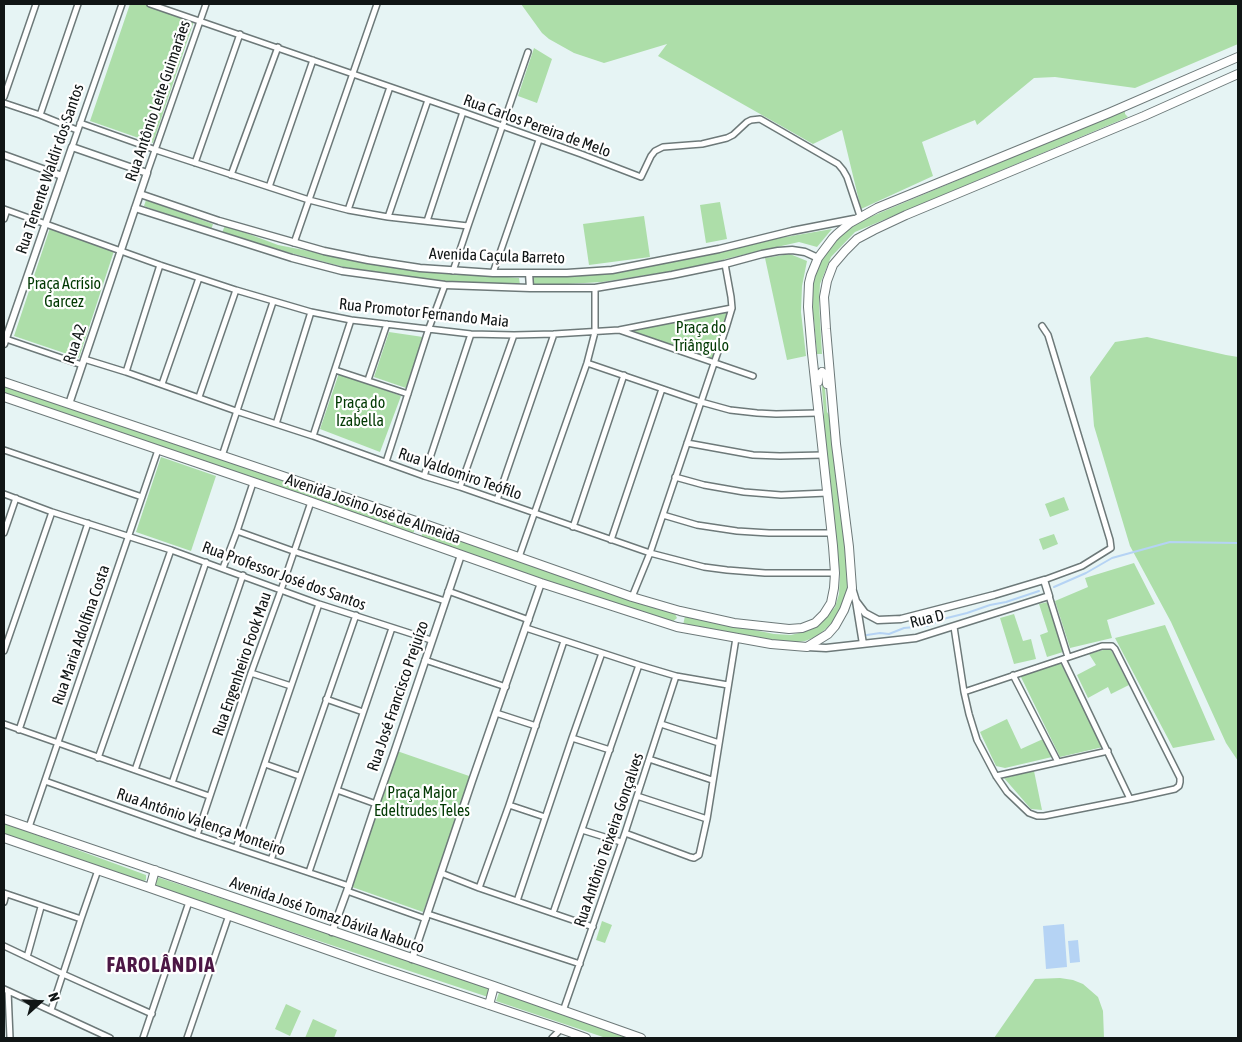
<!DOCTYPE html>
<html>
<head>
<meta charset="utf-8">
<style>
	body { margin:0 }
	#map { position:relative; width:1242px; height:1042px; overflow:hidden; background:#e6f4f4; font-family:"Asap Condensed",sans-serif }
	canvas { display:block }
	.frame { position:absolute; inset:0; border:5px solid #101515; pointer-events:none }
	.north { position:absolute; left:15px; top:977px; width:50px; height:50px; -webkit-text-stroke:4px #fff; paint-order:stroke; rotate:70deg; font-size:14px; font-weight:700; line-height:20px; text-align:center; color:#101515 }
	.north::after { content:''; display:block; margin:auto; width:18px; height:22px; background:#101515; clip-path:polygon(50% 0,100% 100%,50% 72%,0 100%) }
</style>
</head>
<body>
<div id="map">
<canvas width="1242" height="1042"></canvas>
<div class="frame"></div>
<div class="north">N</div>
</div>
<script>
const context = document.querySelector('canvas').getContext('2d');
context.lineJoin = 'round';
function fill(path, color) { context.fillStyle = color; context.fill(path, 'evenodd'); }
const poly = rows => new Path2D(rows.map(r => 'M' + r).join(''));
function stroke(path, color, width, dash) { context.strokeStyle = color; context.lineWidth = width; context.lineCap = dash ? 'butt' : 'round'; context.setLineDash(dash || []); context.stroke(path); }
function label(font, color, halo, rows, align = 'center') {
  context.font = font + ' "Asap Condensed",sans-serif'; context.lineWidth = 4.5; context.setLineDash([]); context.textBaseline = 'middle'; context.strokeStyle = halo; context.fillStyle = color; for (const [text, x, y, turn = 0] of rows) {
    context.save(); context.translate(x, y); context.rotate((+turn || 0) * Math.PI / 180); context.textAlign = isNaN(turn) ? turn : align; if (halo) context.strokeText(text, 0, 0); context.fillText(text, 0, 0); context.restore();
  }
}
fill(poly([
	[130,4,145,4,194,21,153,143,90,121],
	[521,4,1238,4,1238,44,1135,88,1055,77,1034,78,977,125,975,120,922,142,933,176,861,209,842,130,813,144,658,56,667,44,604,63,574,53,549,39,542,33],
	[534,48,552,59,537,103,518,96],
	[1125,110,1125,114,1128,117,855,232,831,257,820,284,819,303,822,354,817,354,814,320,809,308,811,286,815,269,823,255,841,234,856,223,889,209],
	[146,200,213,224,211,230,144,206],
	[720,202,727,239,706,243,700,205],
	[644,216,650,257,589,265,583,224],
	[225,225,278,245,350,259,461,273,519,278,520,285,452,283,344,267,283,251,222,233],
	[50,228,114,251,79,358,14,336],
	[832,229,817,247,799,242,742,255,685,269,602,282,532,286,531,275,582,274,685,259,780,238],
	[790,254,807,261,802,286,801,312,806,356,787,360,765,258],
	[729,312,713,360,629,330],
	[389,332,423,337,406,388,374,377],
	[1147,337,1226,355,1238,357,1238,761,1226,743,1171,622,1130,546,1094,426,1090,377,1115,342],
	[339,373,401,396,380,452,320,429],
	[821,377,824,377,827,412,829,415,845,546,848,577,847,595,843,607,834,621,818,636,805,641,790,643,683,625,685,616,774,634,791,635,803,632,814,627,825,618,835,607,839,594,840,576,823,419,824,413],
	[4,385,414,526,414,532,410,535,4,395],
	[161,457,216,476,191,551,136,532],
	[1064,497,1069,510,1050,517,1045,504],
	[424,530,428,530,675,614,677,618,671,623,632,611,421,537],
	[1054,534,1058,544,1043,550,1039,539],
	[1134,563,1155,604,1107,620,1112,638,1070,648,1055,601,1088,587,1085,578],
	[1048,602,1063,652,1047,657,1040,635,1048,632,1039,604],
	[1014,614,1023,641,1031,639,1036,659,1014,664,1000,618],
	[1165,625,1215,740,1173,748,1115,638],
	[1110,648,1129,685,1111,694,1108,687,1088,698,1077,675,1096,665,1089,654],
	[1060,662,1103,747,1060,757,1020,675],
	[1007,719,1021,749,1043,739,1052,757,1005,768,996,766,980,732],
	[397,751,472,777,423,912,352,887],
	[1034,771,1042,810,1031,809,1004,778],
	[4,823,146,875,146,880,142,882,4,834],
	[157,877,491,987,488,997,156,887,155,885],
	[602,921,612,925,605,943,596,940],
	[1060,978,1073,980,1083,984,1098,997,1103,1011,1104,1038,994,1038,1035,979],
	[500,990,636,1038,606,1038,496,1001],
	[286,1004,301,1011,290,1036,275,1029],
	[313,1019,337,1030,334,1038,305,1038]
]), '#addea9');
fill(poly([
	[1064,924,1067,967,1046,969,1043,926],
	[1078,940,1080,962,1070,963,1068,941]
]), '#b5d3f4');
stroke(poly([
	[1054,587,1086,573,1112,558,1170,542,1238,543],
	[867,635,880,633,889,634,904,628,927,626,943,619,967,613,990,605,1006,602,1039,591]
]), '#b5d3f4', 2);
const minor = poly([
	[150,4,463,112,581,154,641,177,651,156,655,151,663,147,702,144,727,138,733,135,747,122,751,120,760,119,838,164,843,170,847,177,860,216],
	[4,97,36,4],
	[4,103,40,115,77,130],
	[40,115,78,4],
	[80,123,156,150,309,200,348,210,388,217,468,226],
	[72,147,122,4],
	[195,163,240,34],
	[147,173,206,4],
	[231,175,278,47],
	[269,187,313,60],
	[4,209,160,265,236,290,311,312,351,320,471,334,514,335,554,334,619,330,732,308],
	[348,210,390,87],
	[388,217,428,100],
	[4,219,7,210],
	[427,221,463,112],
	[294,243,377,4],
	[453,271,468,226,528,52],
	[493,273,539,140],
	[1042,326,1048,335,1110,540,1111,548,1082,566,1044,580],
	[619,330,753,376],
	[6,339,82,365],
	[84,359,126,372,236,411,313,436,424,476,460,487,650,553,704,567,727,570,765,573,835,573],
	[587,363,701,402,730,410,757,413,776,414,818,413],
	[335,370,408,394],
	[126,372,160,265],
	[368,380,387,324],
	[162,384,199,278],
	[199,397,236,290],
	[276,424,311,312],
	[313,436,351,320],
	[687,443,753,455,780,456,823,455],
	[4,450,142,497],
	[222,456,273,302],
	[386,462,429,328,445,285],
	[424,476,471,334],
	[675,477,704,485,744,492,781,495,827,493],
	[460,487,514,335],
	[4,494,52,512,171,550,319,604,431,640],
	[497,500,554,334],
	[663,515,697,525,737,531,769,533,831,533],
	[573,527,624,375],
	[237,531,293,551,445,601],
	[4,533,16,498],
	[611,540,662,389],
	[519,557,587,363,595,332,595,288],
	[223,568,237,531,253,483],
	[448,591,529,620],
	[1049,596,1068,657],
	[632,597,650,553,726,328,732,308,731,297,725,264],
	[954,627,964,692,969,714,977,740,996,776,1007,792,1029,813,1037,816,1044,816,1130,799,1175,789,1179,786,1180,782,1180,778,1115,649,1112,646,1102,646,964,692],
	[526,628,639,665,676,676,728,685],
	[4,651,52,512],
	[1063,659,1130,799],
	[425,660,506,687],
	[251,673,291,686],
	[1013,675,1058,762],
	[326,699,363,712],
	[496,713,536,726],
	[4,724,209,796],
	[661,724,719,743],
	[19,730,88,523],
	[572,738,610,750],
	[98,758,171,550],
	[649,759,712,780],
	[265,764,299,776],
	[135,770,206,562],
	[996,776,1108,751],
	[45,781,197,835,349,886],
	[172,783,243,575],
	[337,790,376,804],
	[637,796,707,819],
	[509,805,545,817],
	[29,827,158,450],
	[582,830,621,842],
	[625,833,690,857,694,858,699,855,707,819,736,638],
	[197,835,251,673,281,590,311,502],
	[236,848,319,604],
	[271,860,356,615],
	[309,872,392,628],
	[441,873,479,888,593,927],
	[479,888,509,805,564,641],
	[347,891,426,919],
	[4,893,81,919],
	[517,901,572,738,602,653],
	[4,902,6,894],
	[553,913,639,665],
	[428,914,580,964],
	[4,946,63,974,152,1014],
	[27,957,41,907],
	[4,989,110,1038],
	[8,991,10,1038],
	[51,1010,81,919,98,870],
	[563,1011,625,833,676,676],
	[143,1038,189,902],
	[187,1038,229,915],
	[552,1038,561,1029]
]);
const tertiary = poly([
	[4,155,62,176],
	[140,194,219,221,324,251,368,260,420,268,493,273,567,273,612,270,719,249,792,231,854,219],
	[135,208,292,258,342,271,445,285,530,288,595,288,672,275,725,264,762,254,778,251,792,250,805,252,818,258],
	[529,273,530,288],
	[4,344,72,147,147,173,69,404],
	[852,588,856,601,863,644],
	[807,647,826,648,916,638,1049,596,1044,580,994,595,901,619,878,620,865,613,856,601],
	[332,932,347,891,376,804,394,753,461,555],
	[412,959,472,781,541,583]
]);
const secondary = poly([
	[4,382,422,523,632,597,680,611,734,623,789,629,802,628,815,623,824,614,831,603,834,588,835,573,833,546,812,353,808,307,809,283,811,275,818,258,833,238,837,234,850,223,877,208,1109,113,1238,57],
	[818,382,818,376,822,372,826,376,827,384],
	[4,397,306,500,541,583,677,627,771,644,807,647,828,634,835,626,844,610,852,588,849,547,836,444,826,329,824,297,827,281,833,265,845,251,857,239,874,230,906,215,1144,116,1238,74],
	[4,819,494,986,641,1038],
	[4,838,150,888,376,967,561,1029,586,1038],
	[150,888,155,870],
	[489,1005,494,986]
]);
stroke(minor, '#6d7979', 8);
stroke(tertiary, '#6d7979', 9);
stroke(secondary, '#6d7979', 10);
stroke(minor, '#fff', 5);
stroke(tertiary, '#fff', 6);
stroke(secondary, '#fff', 8);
label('16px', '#101515', '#fff', [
	["Rua Antônio Leite Guimarães",158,101,-71],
	["Rua Carlos Pereira de Melo",537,126,20],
	["Rua Tenente Waldir dos Santos",50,169,-71],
	["Avenida Caçula Barreto",497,256,2],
	["Rua Promotor Fernando Maia",424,313,6],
	["Rua A2",75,344,-71],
	["Rua Valdomiro Teófilo",460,474,19],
	["Avenida Josino José de Almeida",373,509,19],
	["Rua Professor José dos Santos",284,576,20],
	["Rua D",927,619,-14],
	["Rua Maria Adolfina Costa",81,635,-71],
	["Rua Engenheiro Fook Mau",242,664,-71],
	["Rua José Francisco Prejuízo",398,696,-71],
	["Rua Antônio Valença Monteiro",201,822,19],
	["Rua Antônio Teixeira Gonçalves",609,840,-71],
	["Avenida José Tomaz Dávila Nabuco",327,915,19]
]);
label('16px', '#013902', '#fff', [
	["Praça Acrísio",64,284],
	["Garcez",64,302],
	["Praça do",701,328],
	["Triângulo",701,346],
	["Praça do",360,403],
	["Izabella",360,421],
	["Praça Major",422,793],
	["Edeltrudes Teles",422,811]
]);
context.letterSpacing = '1px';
label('bold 21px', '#4c1745', '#fff', [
	["FAROLÂNDIA",161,965]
]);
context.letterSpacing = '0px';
</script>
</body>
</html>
